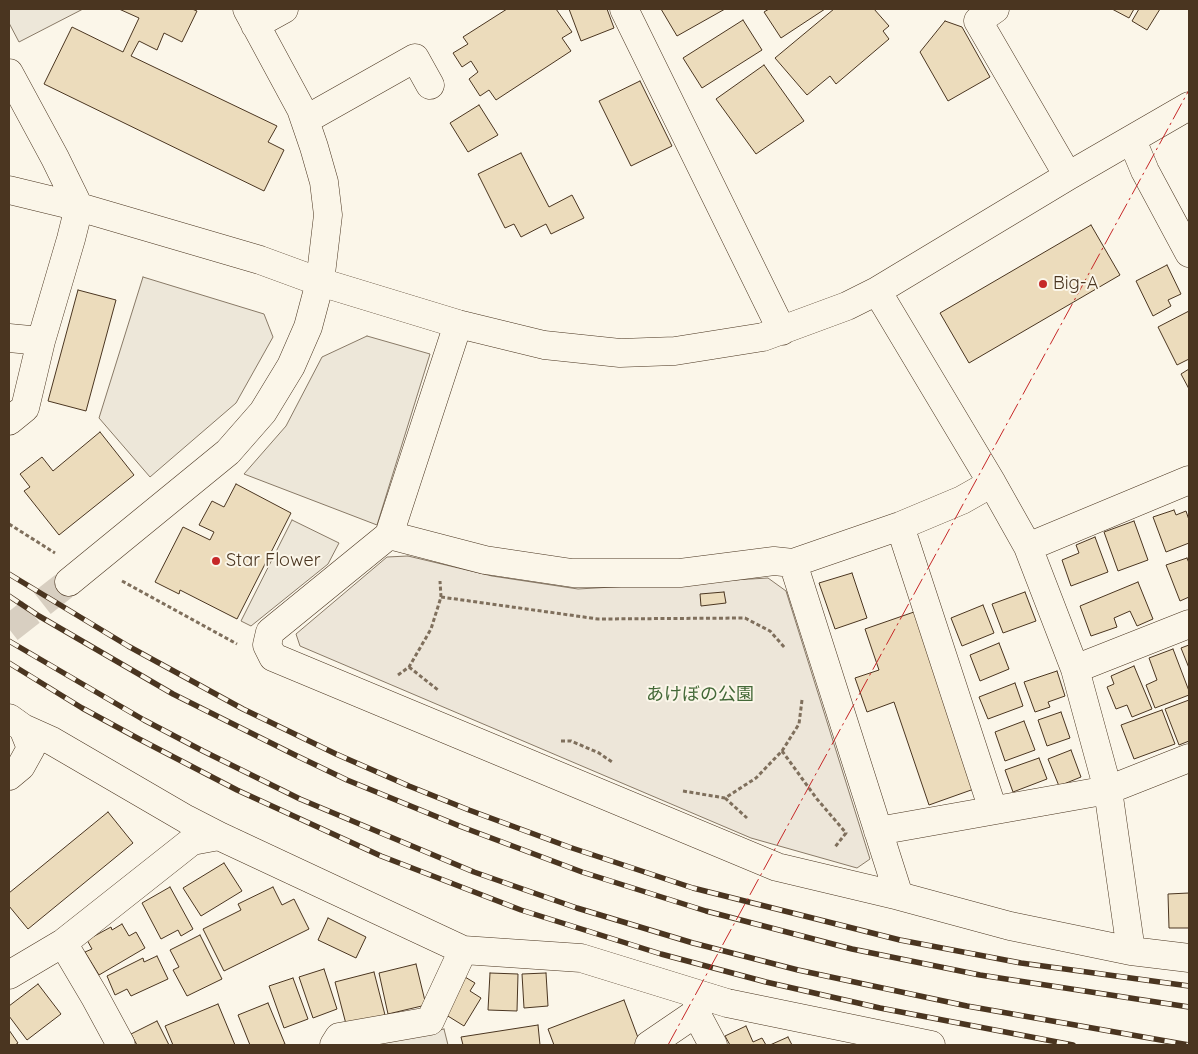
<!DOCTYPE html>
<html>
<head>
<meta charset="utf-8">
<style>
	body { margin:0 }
	#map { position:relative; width:1198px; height:1054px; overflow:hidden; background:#fbf6e9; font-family:Quicksand,sans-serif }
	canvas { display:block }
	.frame { position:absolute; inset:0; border:10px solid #4a3520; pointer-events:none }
</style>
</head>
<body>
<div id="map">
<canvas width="1198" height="1054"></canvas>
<div class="frame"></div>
</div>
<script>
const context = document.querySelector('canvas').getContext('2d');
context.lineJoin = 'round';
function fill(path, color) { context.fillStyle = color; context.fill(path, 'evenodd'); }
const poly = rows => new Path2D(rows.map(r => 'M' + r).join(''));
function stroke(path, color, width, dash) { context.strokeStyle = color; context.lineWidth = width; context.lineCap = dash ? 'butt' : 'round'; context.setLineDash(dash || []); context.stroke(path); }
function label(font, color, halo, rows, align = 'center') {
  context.font = font + ' Quicksand,"Noto Sans JP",sans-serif'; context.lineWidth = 4; context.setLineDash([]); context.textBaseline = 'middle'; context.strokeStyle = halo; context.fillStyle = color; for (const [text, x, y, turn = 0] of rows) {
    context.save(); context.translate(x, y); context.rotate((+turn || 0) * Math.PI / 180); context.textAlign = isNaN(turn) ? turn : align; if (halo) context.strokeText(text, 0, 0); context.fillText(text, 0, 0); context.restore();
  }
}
const green = poly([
	[408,556,492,576,578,589,768,578,786,591,870,859,857,868,751,838,300,646,296,634,387,557,408,556]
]);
fill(green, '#ede6d9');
stroke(green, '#887966', 1);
const parking = poly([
	[9,9,83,9,19,42,9,23,9,9],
	[143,277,264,314,273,337,236,403,150,477,99,418,143,277],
	[367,336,430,354,377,525,244,474,286,426,322,357,367,336],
	[292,520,339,543,328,564,251,626,241,621,292,520],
	[444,1029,448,1045,363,1045,444,1029]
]);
fill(parking, '#ede7d9');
stroke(parking, '#887966', 1);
const building = poly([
	[119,9,192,9,197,11,182,42,164,33,157,50,139,41,131,56,277,126,268,142,284,150,264,191,44,84,72,27,123,52,139,18,119,9],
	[507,9,556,9,572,32,562,38,571,51,496,100,489,90,480,96,469,79,478,72,471,61,462,67,453,53,468,44,463,37,507,9],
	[569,9,607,9,614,28,581,41,569,9],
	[661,9,725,9,677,36,661,9],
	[769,9,825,9,781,38,764,12,769,9],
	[834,9,874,9,889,26,883,31,889,39,836,84,830,76,807,95,775,58,834,9],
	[1112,9,1134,9,1129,18,1112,9],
	[1139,9,1160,9,1147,30,1132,21,1139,9],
	[743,20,762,50,702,88,683,58,743,20],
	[945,21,962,27,990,77,948,101,920,52,945,21],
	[764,65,804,121,756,154,716,99,764,65],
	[640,81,672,146,631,166,599,101,640,81],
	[479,105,498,135,468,152,450,123,479,105],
	[521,153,549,207,572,195,584,218,551,234,546,224,521,237,514,224,505,228,478,174,521,153],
	[1091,225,1120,275,969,363,940,313,1091,225],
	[1167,265,1181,294,1168,300,1171,306,1153,316,1136,281,1167,265],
	[78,290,116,300,86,411,48,401,78,290],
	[1189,311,1189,359,1177,365,1158,327,1189,311],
	[1189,369,1189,389,1181,374,1189,369],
	[100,432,134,475,59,535,24,491,30,487,20,474,42,457,53,471,100,432],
	[236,484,291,513,237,619,180,590,179,594,155,582,183,527,210,540,214,532,199,525,212,501,224,507,236,484],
	[1174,510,1176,515,1186,511,1189,520,1189,543,1166,552,1153,517,1174,510],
	[1134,521,1148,560,1118,571,1104,532,1134,521],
	[1095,537,1108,572,1071,586,1062,560,1079,553,1076,545,1095,537],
	[1187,558,1189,563,1189,597,1180,601,1166,565,1187,558],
	[852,573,867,618,835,629,819,583,852,573],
	[1138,582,1153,619,1137,626,1130,611,1114,618,1117,627,1091,636,1080,606,1138,582],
	[724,592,726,603,701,606,700,594,724,592],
	[1025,592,1036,621,1003,633,992,604,1025,592],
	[983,605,994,633,962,646,951,618,983,605],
	[914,612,974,789,929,805,894,702,867,712,855,678,879,670,865,629,914,612],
	[999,643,1009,669,980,681,970,655,999,643],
	[1189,645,1189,668,1181,648,1189,645],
	[1173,649,1189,691,1189,695,1155,708,1146,685,1157,680,1149,658,1173,649],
	[1134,666,1152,709,1132,717,1127,705,1116,709,1107,687,1114,684,1111,676,1134,666],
	[1057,671,1065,696,1048,702,1050,707,1035,712,1024,682,1057,671],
	[1015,683,1023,706,988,719,979,697,1015,683],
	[1189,700,1189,741,1179,745,1165,709,1189,700],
	[1162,710,1175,744,1134,759,1121,725,1162,710],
	[1061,712,1070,738,1047,746,1038,720,1061,712],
	[1024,721,1035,750,1005,761,995,732,1024,721],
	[1071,750,1081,777,1059,786,1048,759,1071,750],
	[1039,758,1047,779,1013,792,1005,770,1039,758],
	[108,812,133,843,28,929,9,906,9,893,108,812],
	[224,863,242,891,201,916,183,888,224,863],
	[170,887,193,929,181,936,178,930,161,939,142,903,170,887],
	[273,887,282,905,294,899,309,929,224,971,203,929,241,910,238,904,273,887],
	[1189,893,1189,928,1169,928,1168,894,1189,893],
	[328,918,366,937,356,958,318,940,328,918],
	[122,924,129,936,136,932,145,948,99,975,85,952,92,949,87,940,111,927,112,930,122,924],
	[200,935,222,979,187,996,173,970,179,967,170,950,200,935],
	[157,956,168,979,131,996,127,989,115,995,107,976,143,958,144,962,157,956],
	[416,964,426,1005,388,1014,379,973,416,964],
	[324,969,337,1009,313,1018,299,977,324,969],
	[374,972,385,1015,346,1024,335,982,374,972],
	[490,973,518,974,517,1011,488,1010,490,973],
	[546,973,548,1006,524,1008,522,974,546,973],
	[465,977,475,983,470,991,481,998,464,1026,443,1013,465,977],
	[293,978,308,1019,284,1028,269,986,293,978],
	[38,984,61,1014,27,1040,9,1016,9,1006,38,984],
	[624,1000,640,1043,634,1045,554,1045,548,1029,624,1000],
	[268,1003,285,1044,281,1045,250,1045,238,1015,268,1003],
	[218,1004,235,1045,173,1045,165,1026,218,1004],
	[157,1021,169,1045,137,1045,131,1034,157,1021],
	[538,1025,540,1045,463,1045,461,1037,538,1025],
	[746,1026,753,1042,762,1038,766,1045,730,1045,725,1036,746,1026],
	[9,1030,18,1043,15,1045,9,1045,9,1030],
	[788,1037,792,1045,770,1045,788,1037]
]);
fill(building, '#ecdcbc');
stroke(building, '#4a3520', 1);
stroke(poly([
	[9,629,69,582]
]), '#d8cfc1', 28, [28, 14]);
const minor = poly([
	[624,9,782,331],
	[995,9,978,21,1068,176],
	[255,25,284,9],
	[9,73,55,158,79,207,71,239,41,341,25,408,9,421],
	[305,120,415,58,430,85],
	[1132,140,1145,171,1189,253],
	[9,190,79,207,260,260,320,282,458,324,544,345,620,353,675,351,763,337,847,306,877,291,1068,176,1189,106],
	[877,291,992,483,1028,547,1075,669,1108,790,1131,951],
	[458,324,389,535,270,632,267,645,273,657,777,867,899,896,793,563],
	[9,338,41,341],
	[900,526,993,810],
	[389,535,485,560,572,573,680,573,774,561,793,563,900,526,962,500,992,483],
	[1028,547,1189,480],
	[69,582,228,452,263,412,291,366,308,327,320,282,328,215,324,182,314,147,301,109,247,9],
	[1075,669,1189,624],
	[9,718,23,728,52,741,186,819,219,836],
	[9,776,21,766,31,748,23,728],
	[878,831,1108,790,1189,758],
	[899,896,1010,926,1131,951,1189,958],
	[63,943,95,997,121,1045],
	[9,975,63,943,192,841,219,836,463,950,581,958,727,1003,931,1045],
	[698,996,696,1013,713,1045],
	[334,1045,339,1037,430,1021,463,950],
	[649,1045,696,1013]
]);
stroke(minor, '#4a3520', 29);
stroke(poly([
	[9,524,55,553],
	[122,581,237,644],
	[441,597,598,619,745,618,770,631,785,648],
	[409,667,438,690],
	[398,675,409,667,431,629,441,597,440,581],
	[561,741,571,741,599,753,612,762],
	[782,751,817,799,846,833,835,847],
	[683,791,725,798,756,778,782,751,799,724,802,700],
	[725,798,747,818]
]), '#7f6f5c', 3, [4, 2.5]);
stroke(minor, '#fbf6e9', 28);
const rail = poly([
	[9,574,128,646,243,709,336,754,409,786,469,810,569,847,693,888,900,940,1021,963,1189,986],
	[9,596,39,616,173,694,295,755,347,780,462,827,582,872,706,911,852,949,980,975,1189,1007],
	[9,641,144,720,203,751,300,799,474,872,577,908,693,943,798,970,967,1006,1189,1045],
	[9,663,82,708,139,739,237,790,381,856,521,910,661,954,766,982,880,1008,1073,1045]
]);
stroke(rail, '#4a3520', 5.5);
stroke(rail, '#fbf6e9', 4, [11]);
stroke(poly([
	[668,1045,1189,90]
]), '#c62828', 1, [18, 4, 2.5, 4]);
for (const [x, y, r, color] of [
	[1043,284,5,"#c62828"],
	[216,561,5,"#c62828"]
]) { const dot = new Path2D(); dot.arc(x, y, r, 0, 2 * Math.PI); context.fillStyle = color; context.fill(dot); stroke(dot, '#fbf6e9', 2); }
label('18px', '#4a3520', '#fbf6e9', [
	["Big-A",1053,284],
	["Star Flower",226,561]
], 'left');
label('18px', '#436837', '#fbf6e9', [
	["あけぼの公園",700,695]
]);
</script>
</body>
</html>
